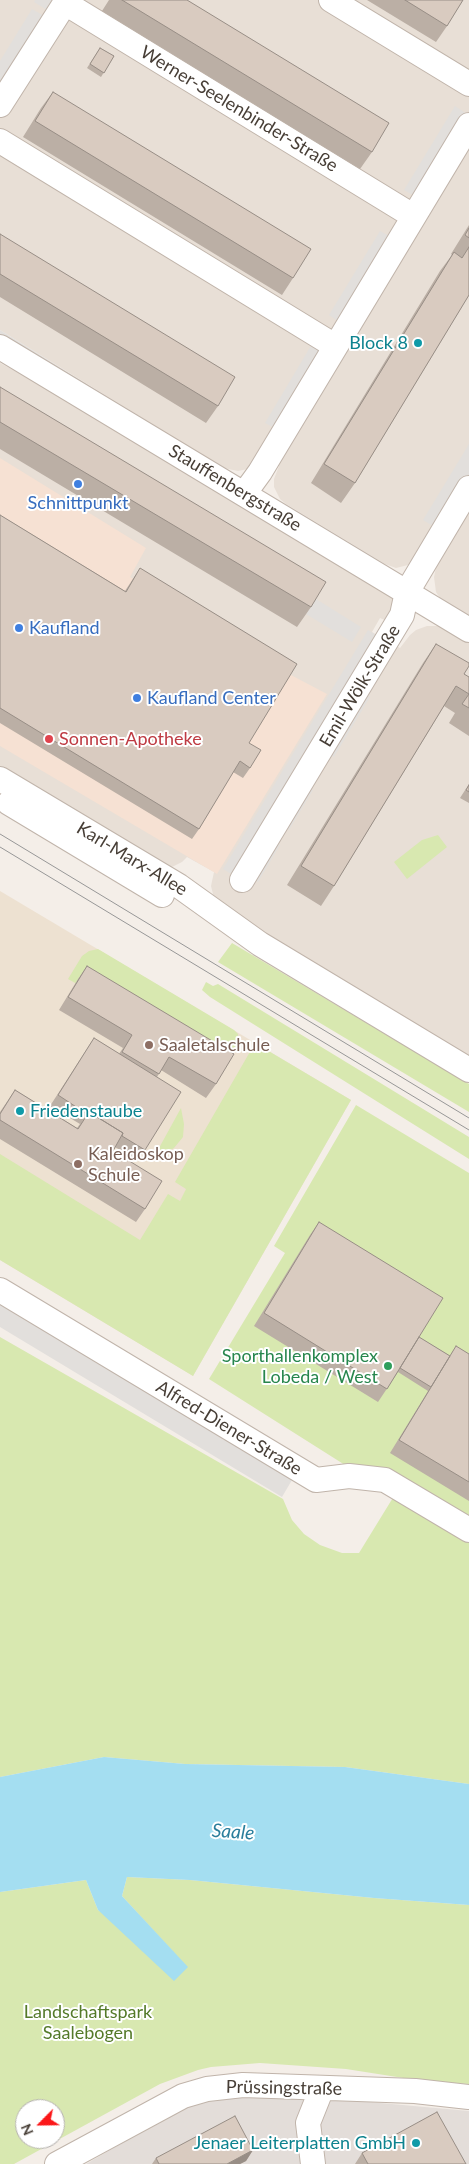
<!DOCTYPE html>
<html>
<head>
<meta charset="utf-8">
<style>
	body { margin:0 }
	#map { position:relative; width:469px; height:2164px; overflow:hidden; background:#f4eee8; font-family:Lato,sans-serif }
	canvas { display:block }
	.north { position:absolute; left:15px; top:2099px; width:50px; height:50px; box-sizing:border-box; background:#fff; border:1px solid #b5b2af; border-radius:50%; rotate:247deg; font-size:14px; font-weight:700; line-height:20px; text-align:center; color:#473e36 }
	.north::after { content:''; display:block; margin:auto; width:18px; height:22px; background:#fb1719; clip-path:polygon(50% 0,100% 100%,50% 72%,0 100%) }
</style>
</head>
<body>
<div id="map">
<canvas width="469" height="2164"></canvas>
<div class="north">N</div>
</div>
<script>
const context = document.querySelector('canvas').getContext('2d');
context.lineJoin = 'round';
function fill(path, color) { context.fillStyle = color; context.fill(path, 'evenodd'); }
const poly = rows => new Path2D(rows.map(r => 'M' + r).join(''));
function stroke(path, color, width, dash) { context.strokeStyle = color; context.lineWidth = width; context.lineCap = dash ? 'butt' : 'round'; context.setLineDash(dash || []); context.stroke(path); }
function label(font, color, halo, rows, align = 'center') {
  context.font = font + ' Lato,sans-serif'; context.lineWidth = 4; context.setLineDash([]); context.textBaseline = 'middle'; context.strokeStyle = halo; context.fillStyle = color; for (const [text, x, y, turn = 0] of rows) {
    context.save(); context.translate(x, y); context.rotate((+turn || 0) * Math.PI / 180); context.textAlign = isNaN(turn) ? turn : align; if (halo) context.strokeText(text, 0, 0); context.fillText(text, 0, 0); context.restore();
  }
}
fill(poly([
	[0,0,469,0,469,616,440,598,436,592,434,577,437,563,412,564,396,568,385,564,286,504,280,499,274,487,274,479,279,466,264,456,252,468,238,471,223,468,0,330],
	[0,363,41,385,392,597,396,604,387,621,380,618,372,632,383,639,400,648,410,635,416,630,427,626,438,626,469,641,469,1058,215,902,211,886,214,872,187,857,182,862,170,868,0,773]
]), '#e8dfd6');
fill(poly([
	[0,458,146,548,130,577,289,674,327,694,217,874,0,746]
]), '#f6e1d3');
fill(poly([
	[246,2095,325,2098,469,2111,469,2164,86,2164,186,2106,210,2099]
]), '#e3ddd9');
fill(poly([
	[0,891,351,1100,193,1376,0,1260]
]), '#ede1d1');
fill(poly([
	[438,835,447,847,407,879,394,862,422,840],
	[232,943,469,1084,469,1112,218,962],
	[98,949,234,1030,238,1034,237,1046,225,1067,68,979,82,956,89,951],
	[206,982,213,986,218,984,469,1137,469,1159,210,997,202,990],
	[255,1043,351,1100,193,1376,0,1260,0,1154,140,1240,168,1194,180,1201,186,1189,175,1182],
	[356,1105,469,1173,469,1784,345,1767,185,1764,104,1757,0,1777,0,1337,283,1499,292,1520,304,1534,320,1545,342,1553,359,1553,394,1496,209,1379,285,1253,274,1246],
	[181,1108,184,1124,183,1137,174,1148,163,1154,159,1148],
	[127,1877,190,1880,374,1898,469,1905,469,2084,429,2082,346,2069,260,2063,211,2067,198,2070,160,2084,14,2164,0,2164,0,1892,86,1880,98,1910,187,1967,122,1896],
	[25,2109,55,2109,55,2139,25,2139]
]), '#d8e8b0');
fill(poly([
	[35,0,56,0,49,11,34,2],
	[32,9,46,17,0,91,0,61],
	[455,106,467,114,416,197,404,190],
	[380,231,391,237,339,322,329,315],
	[0,330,172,437,168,444,0,339],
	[315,339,327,346,278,430,265,423],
	[469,444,469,474,436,528,423,520],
	[316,599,361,627,352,642,306,614],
	[368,630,383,639,238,878,223,869],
	[364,694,370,697,334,757,328,754],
	[308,787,313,790,289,830,284,826],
	[274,841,280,845,258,882,252,878],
	[0,1304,292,1480,282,1497,0,1327]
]), '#e2dfdc');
fill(poly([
	[104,1757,185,1764,345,1767,469,1784,469,1905,374,1898,190,1880,127,1877,122,1896,188,1967,174,1981,98,1910,86,1880,0,1892,0,1777]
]), '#a4def1');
const street = poly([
	[331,0,469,84],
	[65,3,413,216],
	[0,105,67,0],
	[0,141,335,346],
	[0,347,469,630],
	[244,494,260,472,469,125],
	[0,779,179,886,260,944,469,1070],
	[9,803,162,895],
	[242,880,402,615,407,592,469,488],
	[0,1290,316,1480,349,1476,385,1480,469,1530],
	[57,2164,183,2096,207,2089,243,2085,415,2091,469,2097],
	[313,2164,308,2123,322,2088]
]);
stroke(street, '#c0b4aa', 26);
stroke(street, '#fff', 24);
stroke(poly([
	[0,834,469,1118],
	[0,847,469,1130]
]), '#979797', 1);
fill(poly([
	[109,0,187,0,372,152,360,169,102,11],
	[367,0,463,0,447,26,436,42],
	[100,48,114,56,101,77,87,68],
	[53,92,293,278,282,295,23,137,41,108],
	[469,225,469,295,355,483,341,503,311,483,440,271,452,255,451,254],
	[0,234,218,406,206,423,0,297],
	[0,387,311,607,297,627,0,449],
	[0,515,125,591,140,568,249,743,250,768,243,778,233,772,199,829,192,839,0,723],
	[436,644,464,674,469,677,469,736,449,723,455,713,444,706,334,886,321,906,287,885,423,663],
	[469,784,469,803,460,798],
	[87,966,216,1084,206,1098,161,1070,157,1077,145,1150,137,1160,115,1147,113,1151,145,1209,136,1222,0,1139,0,1112,15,1090,77,1128,80,1124,50,1106,94,1038,119,1054,123,1048,59,1010,78,979],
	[319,1222,419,1337,450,1356,456,1346,469,1354,469,1501,390,1453,428,1391,398,1372,378,1402,254,1326,310,1235],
	[253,2150,246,2161,240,2164,152,2164,156,2158],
	[362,2153,466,2164,355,2164]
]), '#bbafa5');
fill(poly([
	[253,2150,246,2161,240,2164,227,2164]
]), '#988e86');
const building = poly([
	[122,0,187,0,389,123,372,152,122,0],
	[405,0,463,0,447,26,405,0],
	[100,48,114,56,104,73,90,64,100,48],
	[53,92,311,249,293,278,35,121,53,92],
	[469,228,469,238,465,235,469,228],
	[0,234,235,377,218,406,0,274,0,234],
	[469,247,469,295,355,483,324,464,454,252,462,258,469,247],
	[0,387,326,582,311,607,0,422,0,387],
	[0,515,126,592,140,568,297,664,249,743,261,750,250,768,240,761,199,829,0,708,0,515],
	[436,644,469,663,469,666,464,674,469,677,469,708,462,704,469,694,456,686,334,886,301,866,436,644],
	[469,785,469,792,466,790,469,785],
	[87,966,234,1054,216,1084,169,1057,159,1074,122,1052,132,1035,68,997,87,966],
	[94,1038,181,1092,145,1150,122,1136,123,1133,89,1112,87,1114,58,1095,94,1038],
	[15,1090,78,1129,89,1112,123,1133,113,1151,162,1181,145,1209,0,1120,0,1114,15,1090],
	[319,1222,443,1298,387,1389,264,1313,319,1222],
	[419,1337,450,1356,431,1387,400,1368,419,1337],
	[456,1346,469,1354,469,1482,399,1440,456,1346],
	[437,2112,466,2164,368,2164,362,2153,437,2112],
	[235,2116,253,2150,227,2164,159,2164,156,2158,235,2116]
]);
fill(building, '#d9cbc0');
stroke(building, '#988e86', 1);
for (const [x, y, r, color] of [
	[418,343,5,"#0f9aa8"],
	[78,484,5,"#3f7fe0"],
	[19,628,5,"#3f7fe0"],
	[137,698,5,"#3f7fe0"],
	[49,739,5,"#e0444e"],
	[149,1045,5,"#8d6e63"],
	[20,1111,5,"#0f9aa8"],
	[78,1164,5,"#8d6e63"],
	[388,1366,5,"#2e9e5b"],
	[416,2143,5,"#0f9aa8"]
]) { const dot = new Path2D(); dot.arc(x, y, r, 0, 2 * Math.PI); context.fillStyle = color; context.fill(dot); stroke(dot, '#fff', 2); }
label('18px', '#473e36', '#fff', [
	["Werner-Seelenbinder-Straße",239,109,31],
	["Stauffenbergstraße",235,488,31],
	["Emil-Wölk-Straße",360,686,-59],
	["Karl-Marx-Allee",132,859,31],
	["Alfred-Diener-Straße",229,1428,31],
	["Prüssingstraße",284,2088,1]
]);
label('18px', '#0d838f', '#fff', [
	["Block 8",408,343],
	["Friedenstaube",30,1111,"left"],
	["Jenaer Leiterplatten GmbH",406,2143]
], 'right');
label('18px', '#366cbe', '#fff', [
	["Schnittpunkt",78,503,"center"],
	["Kaufland",29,628],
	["Kaufland Center",147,698]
], 'left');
label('18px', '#be3a42', '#fff', [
	["Sonnen-Apotheke",59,739]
], 'left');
label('18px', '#785e54', '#fff', [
	["Saaletalschule",159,1045],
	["Kaleidoskop",88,1154],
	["Schule",88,1175]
], 'left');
label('18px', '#27864d', '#fff', [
	["Sporthallenkomplex",378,1356],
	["Lobeda / West",378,1377]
], 'right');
label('18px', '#547a29', '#fff', [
	["Landschaftspark",88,2012],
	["Saalebogen",88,2033]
]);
label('italic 19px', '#2a7e9c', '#fff', [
	["Saale",233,1832,4]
]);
</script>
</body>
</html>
